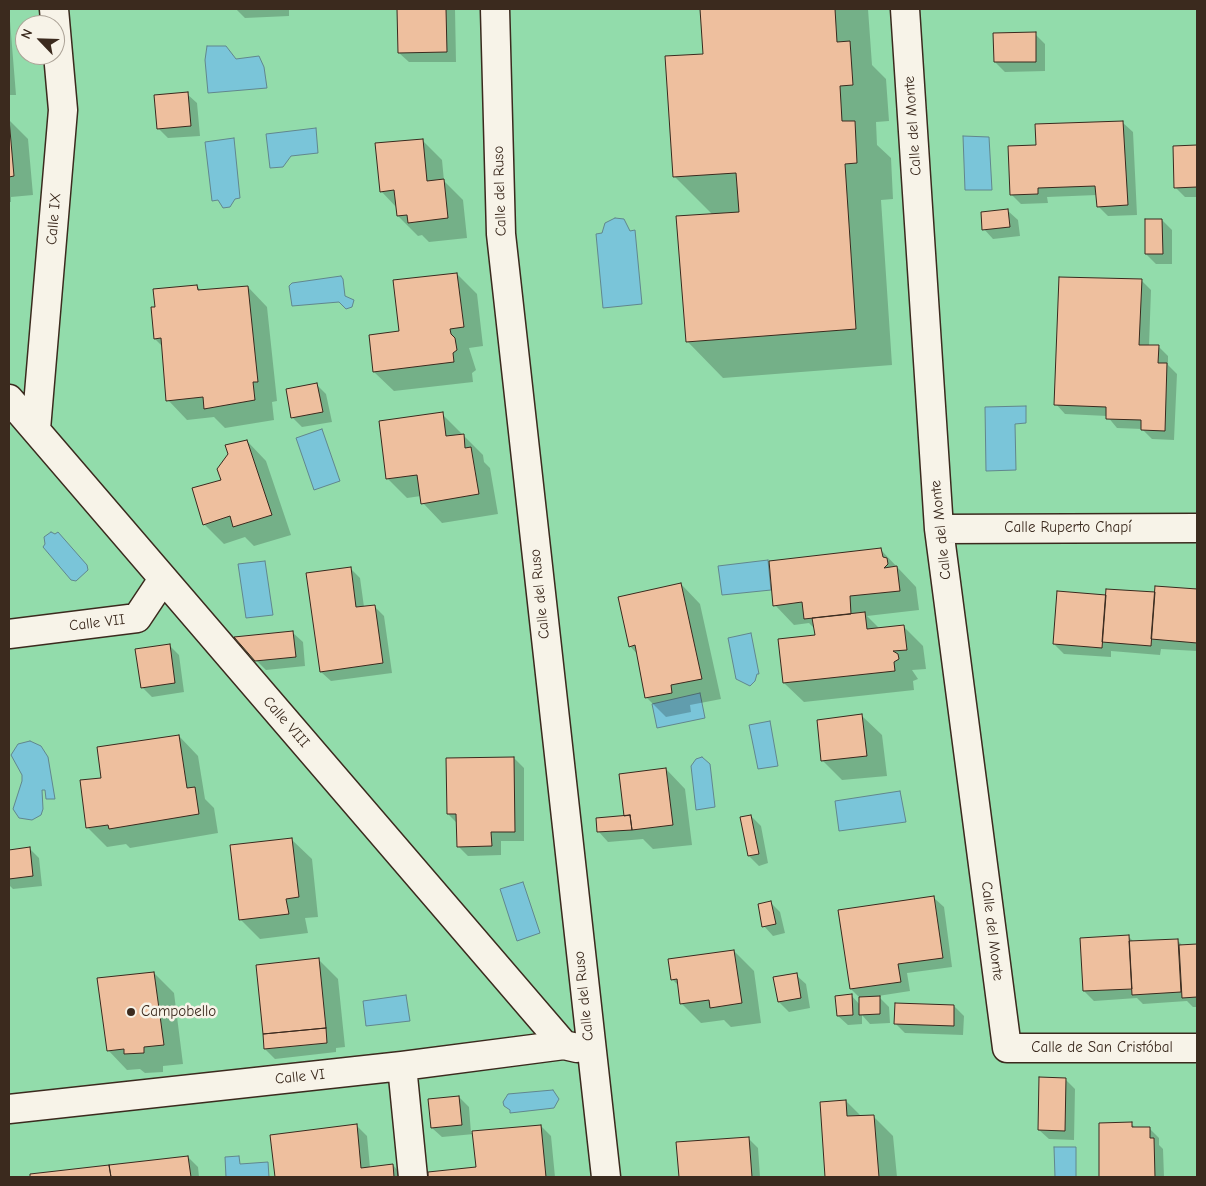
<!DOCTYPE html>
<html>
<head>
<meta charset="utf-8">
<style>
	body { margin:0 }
	#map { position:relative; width:1206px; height:1186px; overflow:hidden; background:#f7f3e8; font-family:"Comic Neue",sans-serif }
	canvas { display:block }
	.frame { position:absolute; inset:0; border:10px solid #3b2a1e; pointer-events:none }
	.north { position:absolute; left:15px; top:15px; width:50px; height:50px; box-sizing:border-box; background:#f7f3e8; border:1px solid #aca397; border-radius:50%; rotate:294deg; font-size:14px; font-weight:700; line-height:20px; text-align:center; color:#3b2a1e }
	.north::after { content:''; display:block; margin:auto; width:18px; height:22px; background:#3b2a1e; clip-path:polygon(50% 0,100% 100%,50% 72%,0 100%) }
</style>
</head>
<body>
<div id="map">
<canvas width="1206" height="1186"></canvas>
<div class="frame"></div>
<div class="north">N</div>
</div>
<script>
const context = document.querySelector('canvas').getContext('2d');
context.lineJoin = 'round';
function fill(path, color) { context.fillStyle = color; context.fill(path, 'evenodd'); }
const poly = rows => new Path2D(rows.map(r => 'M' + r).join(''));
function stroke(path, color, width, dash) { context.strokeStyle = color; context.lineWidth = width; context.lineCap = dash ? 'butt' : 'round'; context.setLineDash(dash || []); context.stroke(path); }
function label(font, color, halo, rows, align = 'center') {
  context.font = font + ' "Comic Neue",sans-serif'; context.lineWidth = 5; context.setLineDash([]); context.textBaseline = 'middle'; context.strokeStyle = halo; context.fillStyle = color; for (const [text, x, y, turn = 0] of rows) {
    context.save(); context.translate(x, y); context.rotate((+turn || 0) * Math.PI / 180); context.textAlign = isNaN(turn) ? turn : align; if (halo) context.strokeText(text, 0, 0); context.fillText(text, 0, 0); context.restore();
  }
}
fill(poly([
	[9,9,1197,9,1197,1177,9,1177],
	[25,25,55,25,55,55,25,55]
]), '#92dcab');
const water = poly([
	[207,46,226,46,236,59,259,56,264,67,267,88,208,93,205,60,207,46],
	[316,128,318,153,291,156,283,167,270,168,266,134,316,128],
	[963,136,989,137,992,190,965,190,963,136],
	[234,138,240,198,235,199,230,207,223,208,218,200,212,201,205,142,234,138],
	[615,218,624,219,630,231,635,230,642,304,603,308,596,234,602,233,605,223,615,218],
	[341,276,343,279,345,296,354,300,352,307,346,309,339,302,292,306,289,286,292,283,341,276],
	[1026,406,1026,423,1015,424,1016,470,986,471,985,407,1026,406],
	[322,429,340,481,314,490,296,438,322,429],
	[51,532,55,534,58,532,87,565,88,570,76,581,71,580,43,547,45,544,44,537,51,532],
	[768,560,771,590,722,595,718,566,768,560],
	[265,561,273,615,246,618,238,564,265,561],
	[751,633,759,674,757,674,755,681,750,686,736,679,728,638,751,633],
	[700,693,705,718,657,728,652,704,700,693],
	[770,721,778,766,758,769,749,725,770,721],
	[30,741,41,746,48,757,55,799,46,799,45,790,42,790,43,809,41,815,32,820,19,818,13,809,22,781,22,775,11,755,18,744,30,741],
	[702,757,710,764,715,807,696,810,691,766,696,759,702,757],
	[900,791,906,822,839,831,835,801,900,791],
	[523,882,540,933,517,941,500,889,523,882],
	[406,995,410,1021,366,1026,363,1001,406,995],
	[553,1090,559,1099,554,1108,510,1113,510,1110,504,1106,503,1102,508,1094,553,1090],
	[1054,1147,1076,1147,1076,1177,1055,1177,1054,1147],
	[239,1156,240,1164,268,1162,269,1177,226,1177,225,1157,239,1156]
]);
fill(water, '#7ac5d9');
stroke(water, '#61878e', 1);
fill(poly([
	[9,9,16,95,9,95],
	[236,9,289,9,289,16,245,18],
	[398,9,455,9,456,62,409,62,399,53],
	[701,9,868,9,872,65,886,79,889,121,876,122,877,145,891,158,893,199,881,200,892,365,723,378,687,341,713,215,674,176,704,55],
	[1035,34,1045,44,1045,71,1005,72,995,62],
	[187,94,197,103,200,136,168,138,158,128],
	[9,120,28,139,33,195,11,197,11,202,9,202],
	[1123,123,1133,132,1137,215,1108,216,1098,206,1097,195,1047,197,1048,203,1021,204,1011,194,1038,147],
	[422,140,442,160,444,181,463,200,467,238,429,242,422,235,418,236,398,216,397,208,381,191],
	[1197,146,1197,197,1185,197,1175,187,1174,147],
	[1008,211,1018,220,1020,236,993,239,984,229],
	[1162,220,1172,230,1172,264,1156,264,1146,254],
	[457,274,477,294,483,346,469,348,476,370,472,373,473,382,394,391,374,372,401,332],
	[1141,280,1151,290,1149,346,1158,346,1168,356,1168,365,1177,374,1174,440,1152,439,1142,429,1117,428,1107,416,1065,414,1056,404],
	[197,286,201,291,248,287,267,307,277,401,272,402,274,420,225,428,214,417,187,420,168,400,163,347,155,339],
	[316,384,326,394,332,422,302,427,292,417],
	[442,414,483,455,484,462,490,468,498,514,442,523,423,503,421,496,407,498,387,478],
	[247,441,266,461,291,535,254,546,245,537,224,544,204,524,223,481],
	[881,550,916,587,919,610,867,616,880,629,903,626,923,646,926,669,912,670,918,679,913,681,914,690,804,702,784,683,816,636,815,629,809,623,794,625,775,605],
	[350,568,360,578,364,607,374,606,384,616,392,673,331,681,321,672],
	[681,584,700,604,721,699,690,705,691,712,666,717,646,697,638,655,630,646],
	[1156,588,1197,591,1197,651,1161,649,1160,655,1111,651,1111,657,1064,654,1054,644,1107,596,1156,594],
	[293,633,303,642,305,666,266,670,256,660],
	[169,645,179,655,184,692,152,697,142,687],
	[862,716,882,735,887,776,842,780,823,761],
	[179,736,198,756,205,799,214,808,218,833,130,848,126,844,107,847,87,827,103,779],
	[514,758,524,768,524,841,501,841,501,855,468,856,458,846,457,823,448,814],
	[666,769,685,789,692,845,653,849,643,839,608,842,599,832,598,820,625,817],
	[751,816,761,826,768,863,759,866,749,856,742,818],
	[292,840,312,859,318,917,305,918,308,933,260,939,240,919],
	[30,849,39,858,42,886,13,889,9,885,9,851],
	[934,898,944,907,952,967,907,973,910,991,878,996,889,1007,890,1023,870,1024,862,1015,862,1024,848,1025,838,1016,851,995,860,1005,860,998,851,989],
	[771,903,780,912,785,933,773,936,764,926],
	[1128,936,1134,942,1177,940,1183,946,1197,945,1197,1007,1193,1007,1187,1001,1143,1004,1137,998,1094,1001,1084,991],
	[734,951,754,971,761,1023,731,1027,724,1020,701,1023,681,1003,679,986,672,979],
	[318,959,338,979,345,1047,336,1048,336,1052,275,1059,265,1049],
	[154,973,174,993,183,1064,163,1066,163,1072,145,1073,140,1069,127,1070,108,1050],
	[796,975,806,984,810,1008,789,1012,779,1002],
	[954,1006,964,1016,963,1035,905,1033,895,1023],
	[1065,1079,1075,1089,1074,1140,1049,1139,1039,1130],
	[459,1097,469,1107,471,1133,541,1126,551,1136,555,1177,430,1177,429,1173,477,1168,474,1134,442,1137,432,1128],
	[846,1101,861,1116,873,1116,893,1136,897,1177,826,1177,821,1103],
	[1131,1123,1136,1129,1149,1128,1159,1138,1159,1145,1163,1149,1164,1177,1100,1177,1100,1124],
	[357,1126,367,1136,370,1168,393,1165,403,1177,276,1177,271,1137],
	[749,1139,758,1148,760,1177,680,1177,678,1143],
	[188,1157,198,1167,199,1177,32,1177,31,1175]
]), '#0003');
const building = poly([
	[397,9,446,9,447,52,398,53,397,9],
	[700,9,835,9,837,42,850,41,853,85,840,86,842,121,855,121,857,163,845,164,856,329,686,342,676,216,739,212,736,173,673,177,665,56,703,54,700,9],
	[1036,32,1036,62,994,62,993,33,1036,32],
	[188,92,191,126,157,129,154,95,188,92],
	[9,119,14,176,9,177,9,119],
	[1123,121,1128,205,1097,207,1095,186,1038,188,1038,194,1010,195,1008,146,1036,145,1035,124,1123,121],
	[423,139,427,181,444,179,448,218,408,223,407,215,397,216,394,190,380,192,375,143,423,139],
	[1197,145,1197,187,1174,188,1173,146,1197,145],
	[1008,209,1010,227,982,230,981,212,1008,209],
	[1145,219,1162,219,1163,254,1145,254,1145,219],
	[457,273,464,327,450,329,451,334,455,338,457,350,453,353,454,362,373,372,369,335,399,331,393,280,457,273],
	[1059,277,1142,279,1139,345,1159,345,1158,363,1167,363,1165,431,1141,430,1141,420,1106,419,1106,407,1054,405,1059,277],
	[197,285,198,290,248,286,258,382,253,382,255,400,204,409,203,397,166,401,161,338,154,339,151,307,155,307,153,289,197,285],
	[317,383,323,412,291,418,286,389,317,383],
	[443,412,446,436,464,434,465,448,471,447,479,494,421,504,417,475,386,479,379,421,443,412],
	[247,440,272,515,233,527,230,516,203,525,192,488,221,480,217,469,228,454,225,445,247,440],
	[881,548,883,557,887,558,888,564,884,568,897,566,900,591,850,596,851,614,804,619,802,602,773,606,769,561,881,548],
	[351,567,356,607,375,605,383,663,320,672,306,573,351,567],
	[681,583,702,679,671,685,672,693,645,698,635,645,629,647,618,597,681,583],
	[1155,586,1197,589,1197,643,1151,639,1155,586],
	[1106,589,1155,592,1151,646,1102,642,1106,589],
	[1057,591,1106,595,1102,648,1053,644,1057,591],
	[865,612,867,629,904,625,907,650,893,651,898,654,899,659,894,662,895,671,783,683,778,639,815,635,812,618,865,612],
	[293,631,296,657,255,661,234,637,293,631],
	[170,644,175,683,141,688,135,649,170,644],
	[862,714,867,756,821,761,817,720,862,714],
	[179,735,187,788,195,787,199,814,109,829,108,825,86,828,80,780,101,778,97,747,179,735],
	[514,757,515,832,491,832,492,846,457,847,456,814,447,814,446,758,514,757],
	[666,768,673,825,632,830,630,815,624,816,619,774,666,768],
	[630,815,632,830,597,832,596,818,630,815],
	[751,815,759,854,748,856,740,817,751,815],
	[292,838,299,897,286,899,289,914,239,920,230,845,292,838],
	[30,847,33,876,9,879,9,850,30,847],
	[934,896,943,958,898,964,901,982,850,989,838,910,934,896],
	[771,901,776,924,762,927,758,904,771,901],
	[1129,935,1132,989,1083,991,1080,938,1129,935],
	[1178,939,1181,992,1132,995,1129,941,1178,939],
	[1197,944,1197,997,1182,998,1179,945,1197,944],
	[734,950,742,1003,710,1008,709,1000,680,1004,677,979,671,980,668,959,734,950],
	[319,958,326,1028,263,1034,256,965,319,958],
	[154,972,164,1045,144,1047,144,1053,124,1054,124,1049,107,1051,97,978,154,972],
	[797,973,801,998,778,1002,773,977,797,973],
	[852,994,853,1015,837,1016,835,996,852,994],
	[880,996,880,1014,859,1015,859,997,880,996],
	[895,1003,954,1005,954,1026,894,1024,895,1003],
	[326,1028,327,1043,264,1049,263,1034,326,1028],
	[1039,1077,1066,1078,1065,1131,1038,1130,1039,1077],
	[459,1096,462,1125,431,1128,428,1099,459,1096],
	[846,1100,847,1116,874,1115,879,1177,825,1177,820,1102,846,1100],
	[1132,1122,1132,1127,1150,1127,1150,1138,1154,1138,1155,1177,1099,1177,1099,1123,1132,1122],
	[357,1124,361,1168,393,1164,394,1177,275,1177,270,1135,357,1124],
	[541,1125,546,1177,428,1177,428,1172,476,1167,472,1131,541,1125],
	[749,1137,752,1177,679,1177,676,1142,749,1137],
	[188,1156,191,1177,111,1177,109,1165,188,1156],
	[109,1165,111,1177,30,1177,30,1174,109,1165]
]);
fill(building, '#eebf9e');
stroke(building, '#3b2a1e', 1);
const street = poly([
	[495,9,501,234,606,1177],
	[905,9,939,529,1007,1048,1197,1048],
	[9,399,564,1045],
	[36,429,63,110,54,9],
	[939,529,1197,528],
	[9,634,137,618,163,579],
	[402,1066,413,1177],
	[9,1109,402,1066,564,1045,577,1048]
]);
stroke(street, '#3b2a1e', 31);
stroke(street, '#f7f3e8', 28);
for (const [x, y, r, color] of [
	[131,1012,5,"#3b2a1e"]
]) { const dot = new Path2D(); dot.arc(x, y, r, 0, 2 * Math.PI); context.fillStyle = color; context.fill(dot); stroke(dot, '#f7f3e8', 2); }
label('15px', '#3b2a1e', '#f7f3e8', [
	["Calle del Monte",913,126,-94],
	["Calle del Ruso",500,191,-92],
	["Calle IX",54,219,-85],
	["Calle Ruperto Chapí",1068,528],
	["Calle del Monte",941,530,-96],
	["Calle del Ruso",540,594,-96],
	["Calle VII",97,623,-7],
	["Calle VIII",286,722,49],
	["Calle del Monte",992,931,83],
	["Calle del Ruso",584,996,-96],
	["Calle de San Cristóbal",1102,1048],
	["Calle VI",300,1077,-6]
]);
label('15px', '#3b2a1e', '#f7f3e8', [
	["Campobello",141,1012]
], 'left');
</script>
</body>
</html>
